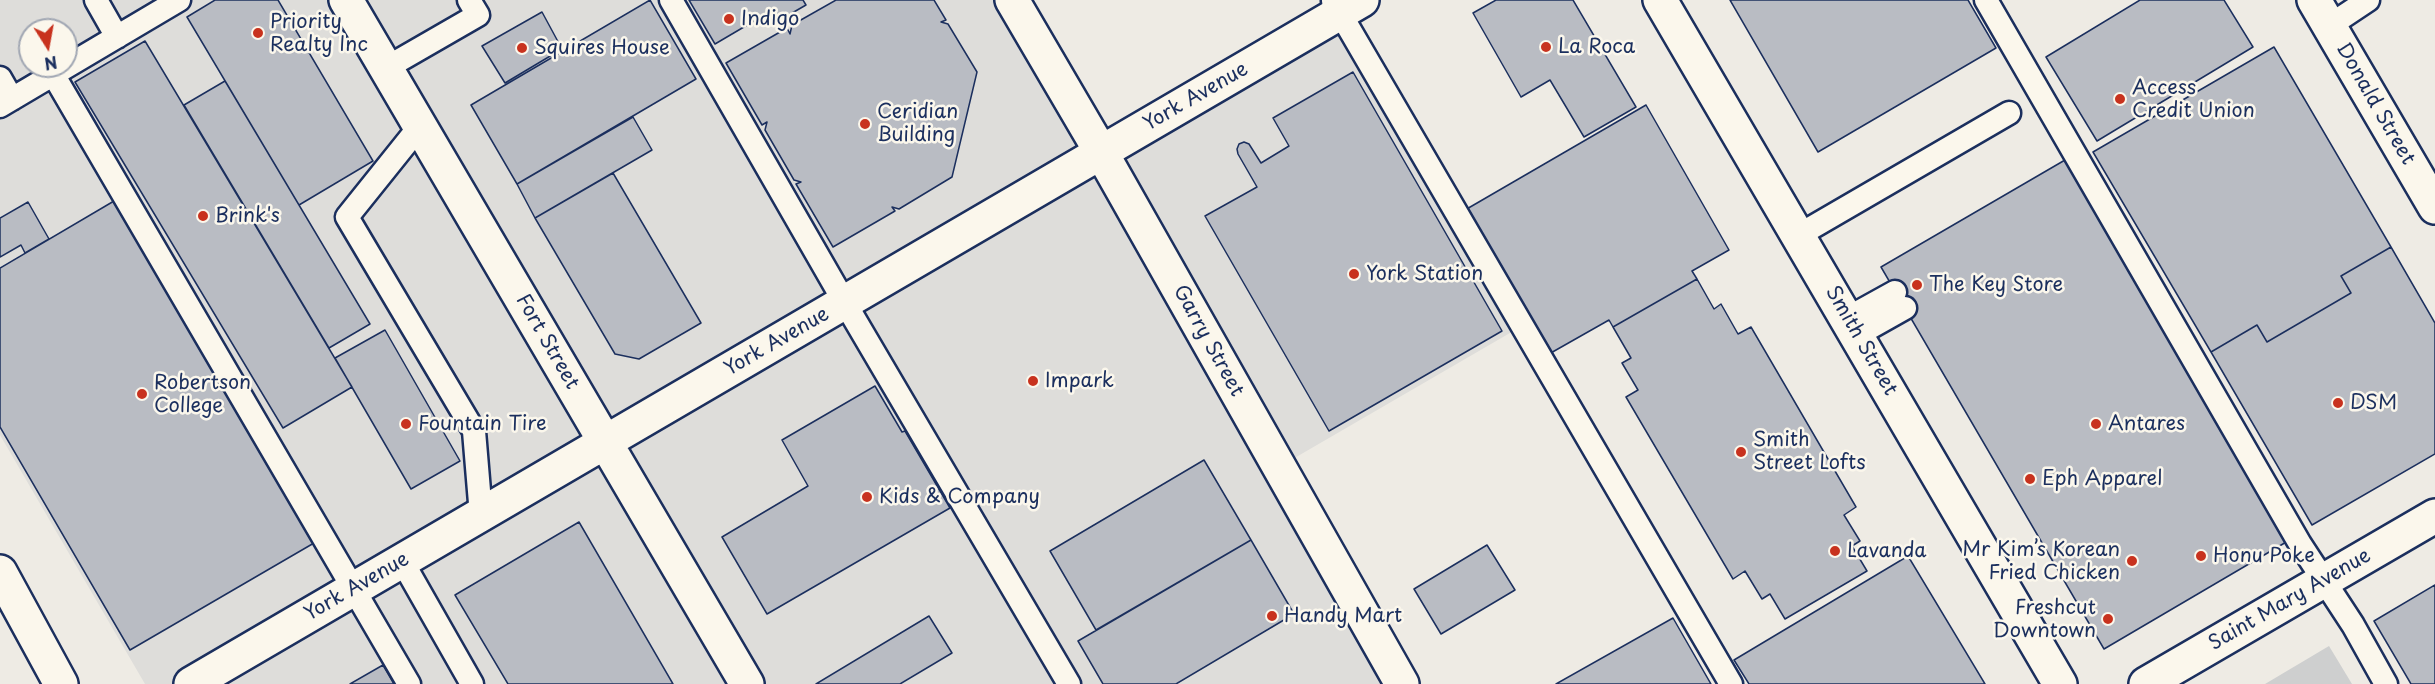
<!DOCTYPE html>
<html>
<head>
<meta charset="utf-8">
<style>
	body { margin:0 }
	#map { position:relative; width:2435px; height:684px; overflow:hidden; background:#eeebe4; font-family:"Playpen Sans",sans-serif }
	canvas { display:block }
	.north { position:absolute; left:18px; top:18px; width:60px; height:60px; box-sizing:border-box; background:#fbf7ec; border:2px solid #a1a7b3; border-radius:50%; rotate:169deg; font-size:16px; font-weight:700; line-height:24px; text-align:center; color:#1b2f5e }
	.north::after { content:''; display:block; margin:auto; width:21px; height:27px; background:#c8321e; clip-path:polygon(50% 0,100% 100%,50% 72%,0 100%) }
</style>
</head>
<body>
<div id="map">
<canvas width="2435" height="684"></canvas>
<div class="north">N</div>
</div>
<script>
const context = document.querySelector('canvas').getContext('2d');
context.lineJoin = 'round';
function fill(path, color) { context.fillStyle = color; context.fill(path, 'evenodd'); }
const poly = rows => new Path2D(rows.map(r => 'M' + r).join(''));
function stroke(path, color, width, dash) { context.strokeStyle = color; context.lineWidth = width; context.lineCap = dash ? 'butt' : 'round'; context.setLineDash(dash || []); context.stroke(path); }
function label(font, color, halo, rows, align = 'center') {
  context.font = font + ' "Playpen Sans",sans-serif'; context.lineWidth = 5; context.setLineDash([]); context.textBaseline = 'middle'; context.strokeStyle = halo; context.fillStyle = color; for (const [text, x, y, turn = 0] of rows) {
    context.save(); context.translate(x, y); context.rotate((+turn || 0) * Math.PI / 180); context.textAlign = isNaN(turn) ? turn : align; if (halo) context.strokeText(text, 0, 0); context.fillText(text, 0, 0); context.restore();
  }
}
fill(poly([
	[0,0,1012,0,1102,152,1340,13,1522,326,1279,467,1402,684,145,684,0,435],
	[30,30,66,30,66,66,30,66]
]), '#deddda');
fill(poly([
	[2329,646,2352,684,2265,684]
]), '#cecfcf');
const building = poly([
	[215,0,278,0,373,161,299,205,187,17,215,0],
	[650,0,696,79,517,184,471,105,650,0],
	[689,0,803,0,806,5,773,24,766,14,715,44,689,0],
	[836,0,934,0,946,20,941,22,948,24,977,72,952,177,899,209,892,207,895,211,833,247,796,184,801,182,794,180,765,130,767,122,762,125,726,63,787,28,790,34,792,25,836,0],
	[1496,0,1573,0,1636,107,1584,137,1550,80,1521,97,1473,13,1496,0],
	[1730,0,1968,0,1996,48,1818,152,1730,0],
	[2140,0,2224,0,2253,47,2097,141,2046,57,2140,0],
	[542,12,562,49,505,83,482,46,542,12],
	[145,41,352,387,283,428,75,82,145,41],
	[2274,47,2391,247,2341,276,2351,293,2267,342,2257,325,2211,352,2093,152,2274,47],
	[1353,72,1502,331,1329,431,1205,216,1257,187,1238,154,1237,149,1239,144,1244,142,1249,144,1261,163,1289,146,1273,118,1353,72],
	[225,81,370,324,329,348,184,105,225,81],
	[1646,105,1729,250,1692,271,1697,279,1613,327,1609,320,1549,354,1465,210,1646,105],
	[633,117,652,150,535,218,517,184,633,117],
	[2065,160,2288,541,2104,649,1881,267,2065,160],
	[613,173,701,323,639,359,615,354,535,218,613,173],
	[114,201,314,543,130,650,0,427,0,268,114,201],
	[28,202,49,239,25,253,21,245,0,257,0,218,28,202],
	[2391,247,2435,323,2435,454,2312,525,2211,352,2257,325,2267,342,2351,293,2341,276,2391,247],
	[1697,279,1714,309,1721,304,1738,334,1751,327,1856,507,1844,515,1860,541,1852,546,1867,571,1785,619,1770,594,1762,599,1745,571,1733,579,1626,397,1638,390,1622,363,1631,358,1613,327,1697,279],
	[385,330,460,461,411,489,335,358,385,330],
	[875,386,902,432,905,431,950,508,767,614,722,537,808,486,782,440,875,386],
	[1204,460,1251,540,1096,630,1050,551,1204,460],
	[579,522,673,684,508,684,455,595,579,522],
	[1251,540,1294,614,1176,684,1103,684,1078,641,1251,540],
	[1487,545,1515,590,1441,634,1414,589,1487,545],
	[1908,556,1985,684,1749,684,1734,660,1908,556],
	[2435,585,2435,684,2411,684,2374,621,2435,585],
	[929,616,952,653,900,684,816,684,929,616],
	[1673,618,1711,684,1556,684,1673,618],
	[383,665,394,684,350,684,383,665]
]);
fill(building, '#b9bcc3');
stroke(building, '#1b2f5e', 1.5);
const lane = poly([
	[96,0,117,37],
	[671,0,845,303,1069,684],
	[1986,0,2300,544,2353,625,2386,684],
	[1333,1,1731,684],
	[2329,26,2368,0],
	[386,68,478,15,469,0],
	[53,74,409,684],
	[0,78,12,99],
	[0,106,179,0],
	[420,126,347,217,474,431,481,515],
	[1799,235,2009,113],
	[1848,318,1895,292],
	[1857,335,1905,308],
	[402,561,472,684]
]);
const secondary = poly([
	[346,0,747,684],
	[1012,0,1101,152,1402,684],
	[191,684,1362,0],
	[2146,684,2435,516]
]);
const primary = poly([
	[1660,0,2060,684],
	[2314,0,2435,207],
	[0,572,61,684]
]);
stroke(lane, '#1b2f5e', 27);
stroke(secondary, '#1b2f5e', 38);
stroke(primary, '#1b2f5e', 38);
stroke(lane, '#fbf7ec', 22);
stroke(secondary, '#fbf7ec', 33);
stroke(primary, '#fbf7ec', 33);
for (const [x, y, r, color] of [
	[729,19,6,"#c8321e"],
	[258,33,6,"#c8321e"],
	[1546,47,6,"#c8321e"],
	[522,48,6,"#c8321e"],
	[2120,99,6,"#c8321e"],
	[865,124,6,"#c8321e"],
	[203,216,6,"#c8321e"],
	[1354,274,6,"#c8321e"],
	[1917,285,6,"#c8321e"],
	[1033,381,6,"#c8321e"],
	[142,394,6,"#c8321e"],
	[2338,403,6,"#c8321e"],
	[406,424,6,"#c8321e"],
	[2096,424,6,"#c8321e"],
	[1741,452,6,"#c8321e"],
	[2030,479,6,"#c8321e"],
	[867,497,6,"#c8321e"],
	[1835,551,6,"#c8321e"],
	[2201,556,6,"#c8321e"],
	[2132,561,6,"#c8321e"],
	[1272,616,6,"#c8321e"],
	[2108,619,6,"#c8321e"]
]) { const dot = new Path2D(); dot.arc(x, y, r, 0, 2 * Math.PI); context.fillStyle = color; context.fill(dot); stroke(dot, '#fbf7ec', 2); }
label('20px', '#1b2f5e', '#fbf7ec', [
	["Indigo",741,19],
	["Priority",270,22],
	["Realty Inc",270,45],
	["La Roca",1558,47],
	["Squires House",534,48],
	["Access",2132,88],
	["Credit Union",2132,111],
	["Ceridian",877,112],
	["Building",877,135],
	["Brink's",215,216],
	["York Station",1366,274],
	["The Key Store",1929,285],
	["Impark",1045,381],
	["Robertson",154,383],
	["College",154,406],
	["DSM",2350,403],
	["Fountain Tire",418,424],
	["Antares",2108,424],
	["Smith",1753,440],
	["Street Lofts",1753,463],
	["Eph Apparel",2042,479],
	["Kids & Company",879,497],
	["Mr Kim’s Korean",2120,550,"right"],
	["Fried Chicken",2120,573,"right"],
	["Lavanda",1847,551],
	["Honu Poke",2213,556],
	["Freshcut",2096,608,"right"],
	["Downtown",2096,631,"right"],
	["Handy Mart",1284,616]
], 'left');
label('20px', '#1b2f5e', '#fbf7ec', [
	["York Avenue",1196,97,-30],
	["Donald Street",2375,104,60],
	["Garry Street",1208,341,61],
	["Smith Street",1861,341,60],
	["Fort Street",547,342,60],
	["York Avenue",777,342,-30],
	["York Avenue",357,587,-30],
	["Saint Mary Avenue",2290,600,-30]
]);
</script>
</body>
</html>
